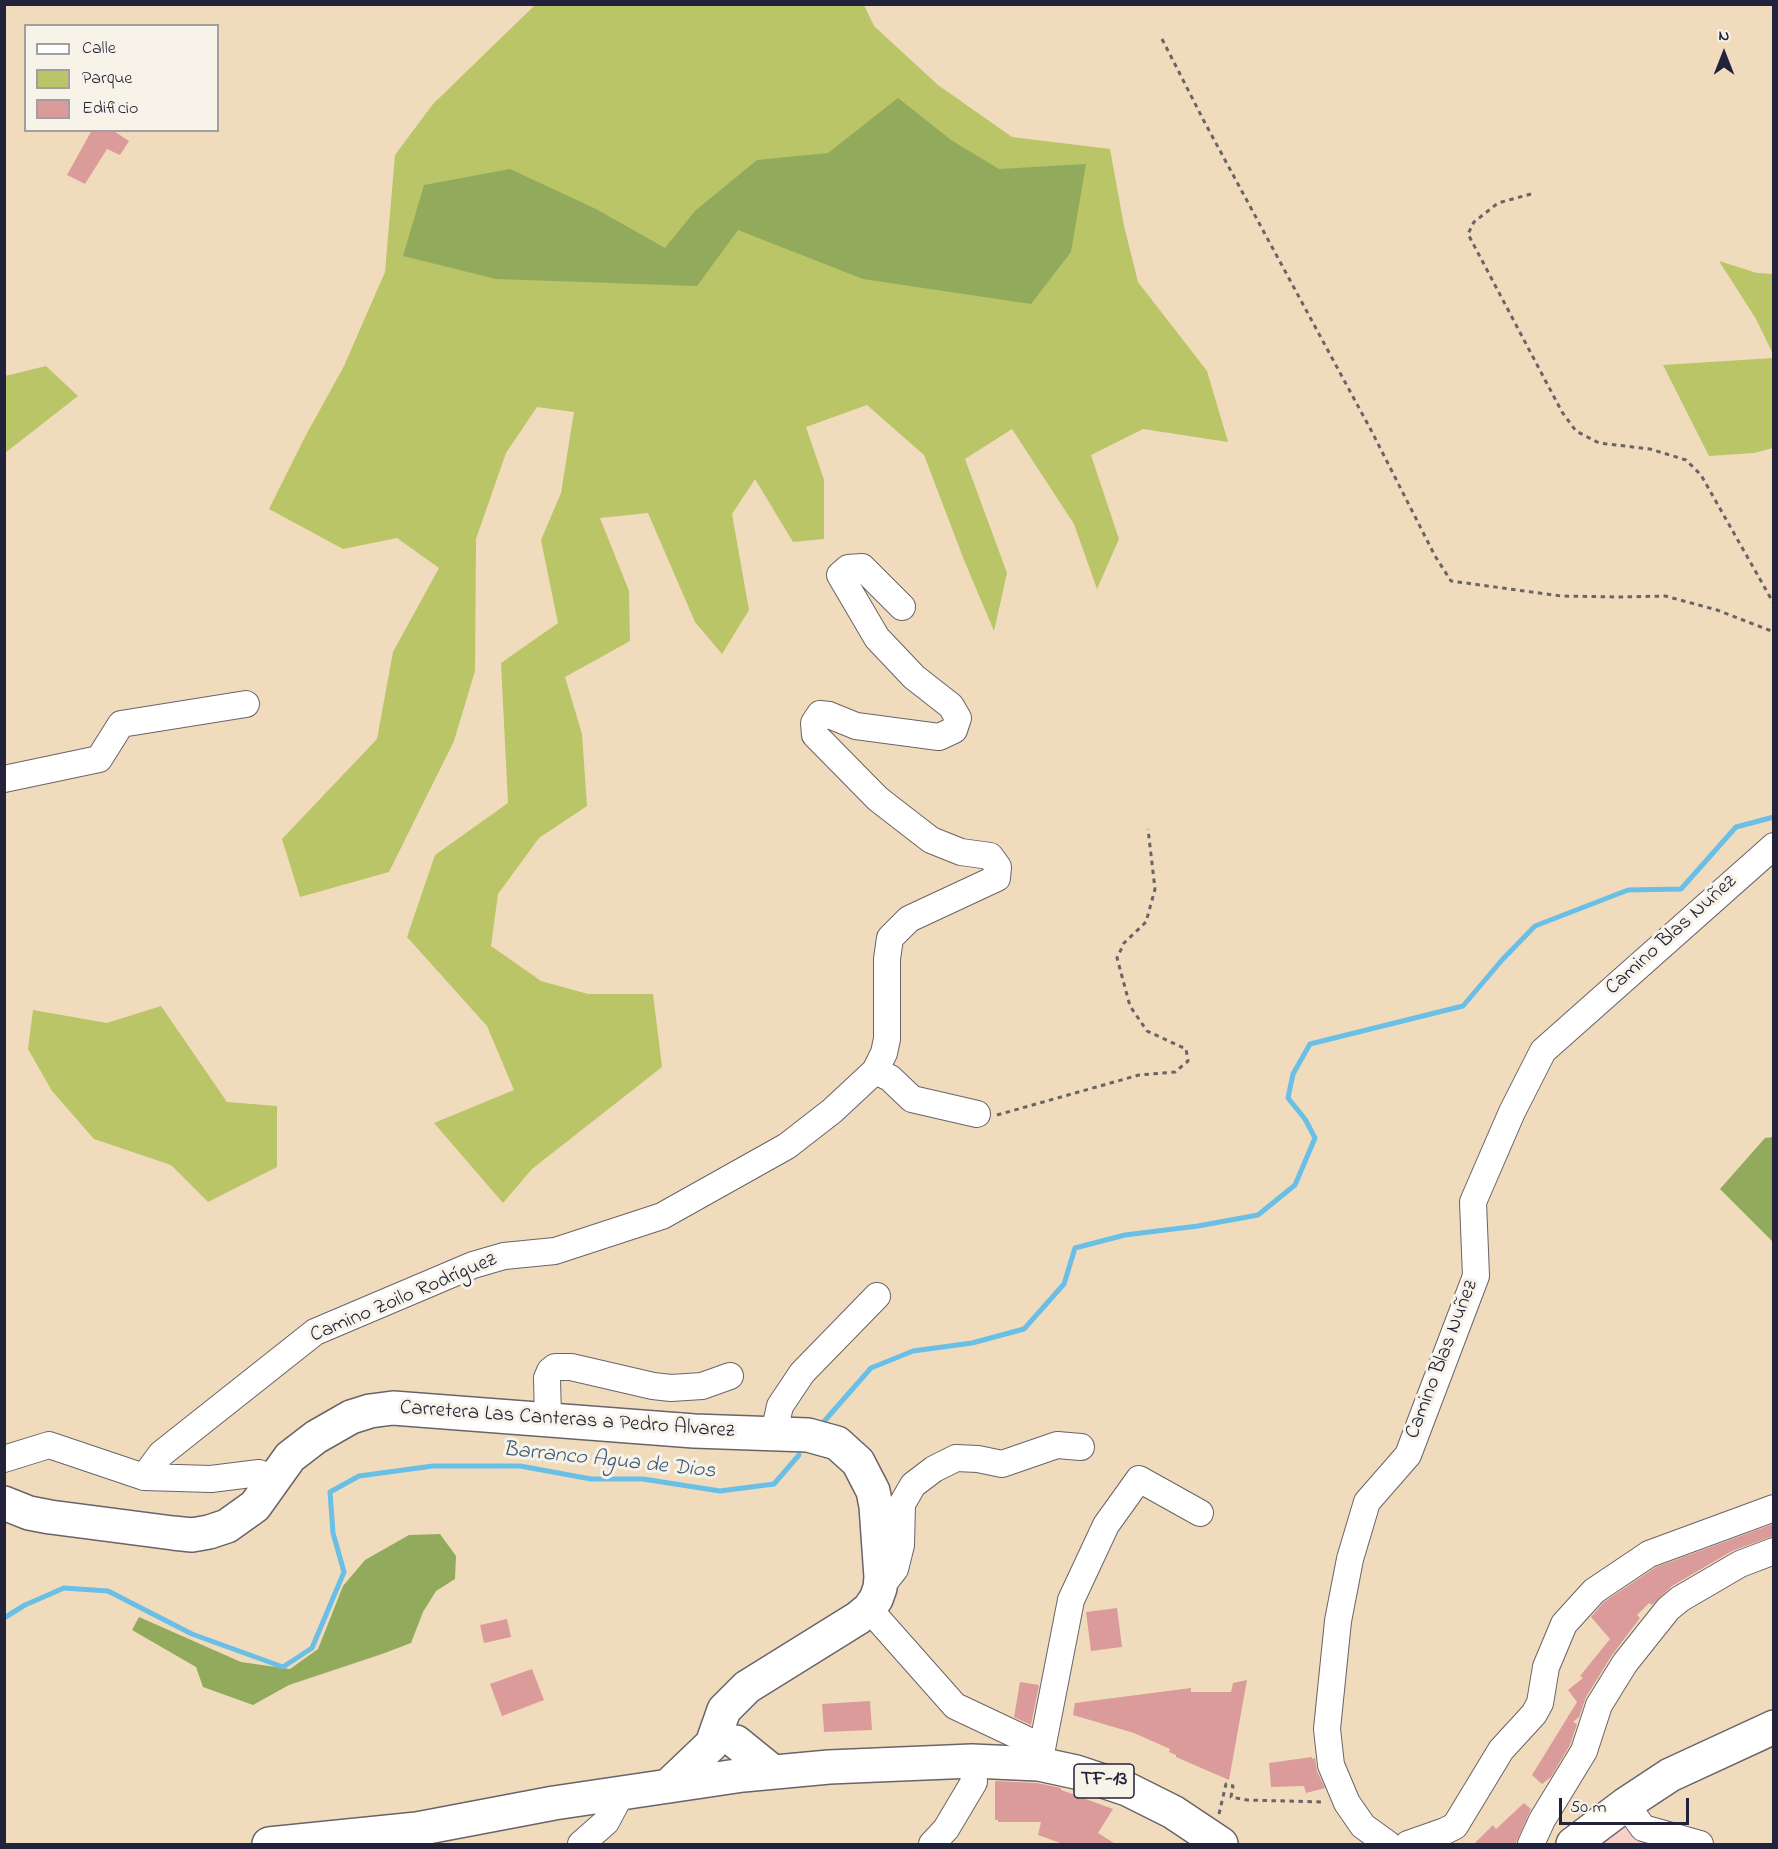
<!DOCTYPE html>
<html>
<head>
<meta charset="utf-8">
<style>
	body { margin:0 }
	#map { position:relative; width:1778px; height:1849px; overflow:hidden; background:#f0dcbc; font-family:"Indie Flower",sans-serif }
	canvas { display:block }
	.frame { position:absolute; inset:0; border:6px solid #22223b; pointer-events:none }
	.legend { position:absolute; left:24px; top:24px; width:195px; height:108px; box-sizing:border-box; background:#f7f3e8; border:2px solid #a29fa3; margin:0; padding:8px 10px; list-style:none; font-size:18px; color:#22223b }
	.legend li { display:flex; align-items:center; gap:12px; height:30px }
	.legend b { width:30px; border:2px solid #a29fa3 }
	.north { position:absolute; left:1694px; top:24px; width:60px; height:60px; -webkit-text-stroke:4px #f7f3e8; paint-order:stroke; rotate:0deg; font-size:16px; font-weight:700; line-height:24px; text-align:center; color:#22223b }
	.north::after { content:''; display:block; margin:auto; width:21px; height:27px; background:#22223b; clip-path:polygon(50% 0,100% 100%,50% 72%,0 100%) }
	.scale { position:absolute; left:1559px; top:1798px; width:130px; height:27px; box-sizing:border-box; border:3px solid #22223b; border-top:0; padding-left:8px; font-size:18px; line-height:21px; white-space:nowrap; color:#22223b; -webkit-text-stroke:4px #f7f3e8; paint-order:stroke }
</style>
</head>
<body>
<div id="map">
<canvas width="1778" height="1849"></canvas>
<div class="frame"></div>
<ul class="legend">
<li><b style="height:8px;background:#fff"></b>Calle</li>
<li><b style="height:16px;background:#b9c567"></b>Parque</li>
<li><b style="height:16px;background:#db9b9a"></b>Edificio</li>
</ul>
<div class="north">N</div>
<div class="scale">50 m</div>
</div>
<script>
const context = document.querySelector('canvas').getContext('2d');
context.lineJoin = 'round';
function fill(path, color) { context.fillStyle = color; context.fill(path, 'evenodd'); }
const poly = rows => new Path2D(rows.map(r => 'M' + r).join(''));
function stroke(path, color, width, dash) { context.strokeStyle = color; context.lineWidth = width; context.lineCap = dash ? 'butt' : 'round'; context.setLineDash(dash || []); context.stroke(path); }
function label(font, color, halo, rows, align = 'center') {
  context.font = font + ' "Indie Flower",sans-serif'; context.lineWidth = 6; context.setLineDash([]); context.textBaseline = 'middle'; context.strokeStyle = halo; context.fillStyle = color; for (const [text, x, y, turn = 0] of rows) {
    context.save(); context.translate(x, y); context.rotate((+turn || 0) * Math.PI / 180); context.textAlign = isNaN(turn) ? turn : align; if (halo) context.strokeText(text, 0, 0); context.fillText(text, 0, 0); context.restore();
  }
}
fill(poly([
	[1628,1822,1675,1844,1599,1844]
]), '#f7d1c8');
fill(poly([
	[535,5,864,5,874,26,938,85,1012,137,1110,149,1124,226,1138,282,1207,371,1228,442,1143,429,1091,455,1119,539,1097,589,1074,524,1012,429,965,459,1007,573,994,631,964,560,924,455,867,405,806,427,824,480,824,539,793,542,755,479,732,514,749,610,722,654,695,622,648,513,600,518,629,591,630,641,565,677,582,734,587,806,539,838,498,894,491,946,541,981,588,994,653,994,662,1067,532,1169,503,1203,434,1123,514,1090,487,1026,407,937,435,855,508,803,501,663,558,623,541,540,561,493,574,412,537,407,506,453,476,539,475,671,454,741,389,872,300,897,282,839,377,739,393,652,439,568,397,538,343,549,269,509,306,435,344,366,385,272,395,155,433,104],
	[1719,261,1757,273,1773,274,1773,354,1756,319],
	[1773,358,1773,448,1754,453,1709,456,1663,365],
	[46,366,78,396,5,453,5,376],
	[161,1006,227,1102,277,1106,277,1167,208,1202,171,1165,94,1139,52,1091,28,1049,33,1010,107,1023]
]), '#b9c567');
fill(poly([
	[898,98,951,140,999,169,1086,164,1071,252,1031,304,863,279,738,230,697,286,496,279,403,256,424,185,510,169,596,209,665,248,695,211,757,160,828,153],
	[1773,1137,1774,1137,1773,1242,1720,1189,1765,1138],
	[440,1534,456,1556,455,1579,436,1591,423,1612,411,1643,382,1654,289,1685,253,1705,203,1687,196,1667,132,1630,139,1617,241,1662,290,1669,318,1649,343,1586,365,1560,409,1535]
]), '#92aa5c');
stroke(poly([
	[820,1426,871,1368,913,1351,972,1343,1024,1329,1064,1284,1075,1248,1125,1235,1198,1226,1258,1215,1295,1185,1315,1138,1305,1119,1288,1098,1293,1074,1310,1044,1463,1006,1502,960,1535,926,1628,890,1681,889,1736,827,1774,817],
	[4,1618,25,1605,64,1588,108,1591,192,1634,283,1667,312,1648,344,1572,333,1533,330,1492,359,1476,433,1466,520,1466,591,1479,643,1479,720,1491,774,1484,799,1455]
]), '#6abfe7', 5);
fill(poly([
	[92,130,112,130,129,141,120,155,107,149,85,184,67,175],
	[1773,1524,1773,1536,1732,1551,1672,1586,1652,1605,1649,1603,1637,1615,1640,1618,1612,1655,1586,1697,1579,1717,1573,1722,1577,1724,1570,1745,1551,1777,1542,1784,1532,1775,1577,1702,1568,1690,1583,1678,1580,1676,1610,1639,1591,1617,1604,1602,1656,1567],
	[1117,1608,1122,1647,1091,1651,1086,1612],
	[507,1619,511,1637,484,1643,480,1625],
	[532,1669,544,1700,502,1716,490,1684],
	[1247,1680,1229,1780,1176,1757,1176,1755,1169,1752,1170,1749,1134,1733,1073,1715,1075,1703,1191,1688,1191,1692,1231,1692,1233,1683],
	[1020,1682,1039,1685,1031,1725,1014,1717],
	[870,1701,872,1730,824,1732,822,1704],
	[1312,1757,1312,1759,1315,1758,1317,1771,1325,1788,1306,1793,1304,1786,1271,1787,1269,1763],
	[995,1781,1037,1783,1061,1788,1061,1790,1113,1809,1098,1833,1117,1845,1066,1845,1038,1835,1041,1822,998,1822,998,1820,995,1820],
	[1524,1803,1531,1809,1515,1845,1473,1845,1493,1825,1496,1829]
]), '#db9b9a');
const minor = poly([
	[4,779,99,759,121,724,246,704],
	[875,1071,890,1078,912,1099,977,1114],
	[548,1419,547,1378,550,1371,555,1367,571,1367,653,1386,671,1388,702,1386,730,1376],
	[774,1433,780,1406,802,1373,877,1296],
	[4,1459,49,1445,144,1477,161,1454,315,1332,473,1265,504,1256,555,1251,662,1216,787,1146,832,1111,875,1071,884,1053,887,1039,887,959,890,938,909,919,997,878,998,867,990,856,961,852,931,840,878,799,815,735,814,723,820,714,829,715,856,726,939,737,954,730,958,718,951,706,914,677,877,638,840,575,848,568,862,567,902,607],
	[144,1477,211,1479,259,1473,275,1479],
	[880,1588,895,1569,901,1545,902,1504,913,1485,934,1469,956,1458,978,1459,1002,1464,1057,1445,1081,1447],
	[869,1609,955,1706,1042,1747],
	[1039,1764,1071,1600,1106,1525,1139,1479,1200,1513],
	[1626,1804,1643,1828,1700,1844],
	[581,1844,606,1822,621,1794],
	[932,1844,946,1829,974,1782,972,1761],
	[1388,1844,1363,1826,1347,1803,1331,1765,1327,1729,1338,1621,1350,1559,1367,1502,1408,1455,1476,1276,1473,1202,1512,1112,1543,1051,1774,846],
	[1408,1844,1445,1831,1455,1826,1501,1750,1534,1714,1540,1703,1546,1667,1564,1624,1594,1591,1649,1554,1774,1508],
	[1531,1844,1542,1820,1584,1751,1599,1705,1625,1663,1668,1609,1680,1599,1740,1564,1774,1551]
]);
const major = poly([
	[4,1503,29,1513,50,1517,173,1533,192,1535,209,1532,227,1526,255,1506,290,1457,316,1437,351,1417,370,1411,393,1408,694,1431,808,1435,837,1443,858,1462,873,1491,876,1506,881,1577,880,1588,876,1599,869,1609,858,1618,747,1687,724,1710,712,1744,668,1786],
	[736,1742,773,1772],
	[269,1844,417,1829,554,1803,743,1775,829,1767,972,1761,1039,1764,1076,1772,1127,1789,1173,1812,1221,1844],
	[1573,1844,1626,1804,1670,1775,1774,1727]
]);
stroke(minor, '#6a6368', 28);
stroke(major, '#6a6368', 36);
stroke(poly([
	[1162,39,1205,123,1372,432,1435,556,1451,581,1561,596,1620,597,1665,596,1717,610,1774,632],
	[1531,194,1498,203,1474,222,1468,234,1562,412,1576,431,1599,443,1650,449,1686,460,1701,475,1774,604],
	[997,1115,1139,1075,1175,1072,1188,1061,1186,1049,1147,1031,1130,1006,1117,958,1124,943,1146,922,1155,889,1148,829],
	[1219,1814,1226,1784,1233,1786,1231,1797,1247,1800,1325,1802]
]), '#6a6368', 3, [4.5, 4.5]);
stroke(minor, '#fff', 26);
stroke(major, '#fff', 33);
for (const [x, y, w] of [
	[1104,1781,60]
]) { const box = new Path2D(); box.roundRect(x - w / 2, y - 17, w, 34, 4.5); context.fillStyle = '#f7f3e8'; context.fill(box); stroke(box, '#22223b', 1.5); }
label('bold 20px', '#22223b', null, [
	["TF-13",1104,1781]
]);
label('21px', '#22223b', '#f7f3e8', [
	["Camino Blas Nuñez",1672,936,-42],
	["Camino Zoilo Rodríguez",404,1299,-23],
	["Camino Blas Nuñez",1443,1360,-69],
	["Carretera Las Canteras a Pedro Alvarez",567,1421,4]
]);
label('italic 22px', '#3b5977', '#f7f3e8', [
	["Barranco Agua de Dios",609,1462,6]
]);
</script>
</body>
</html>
